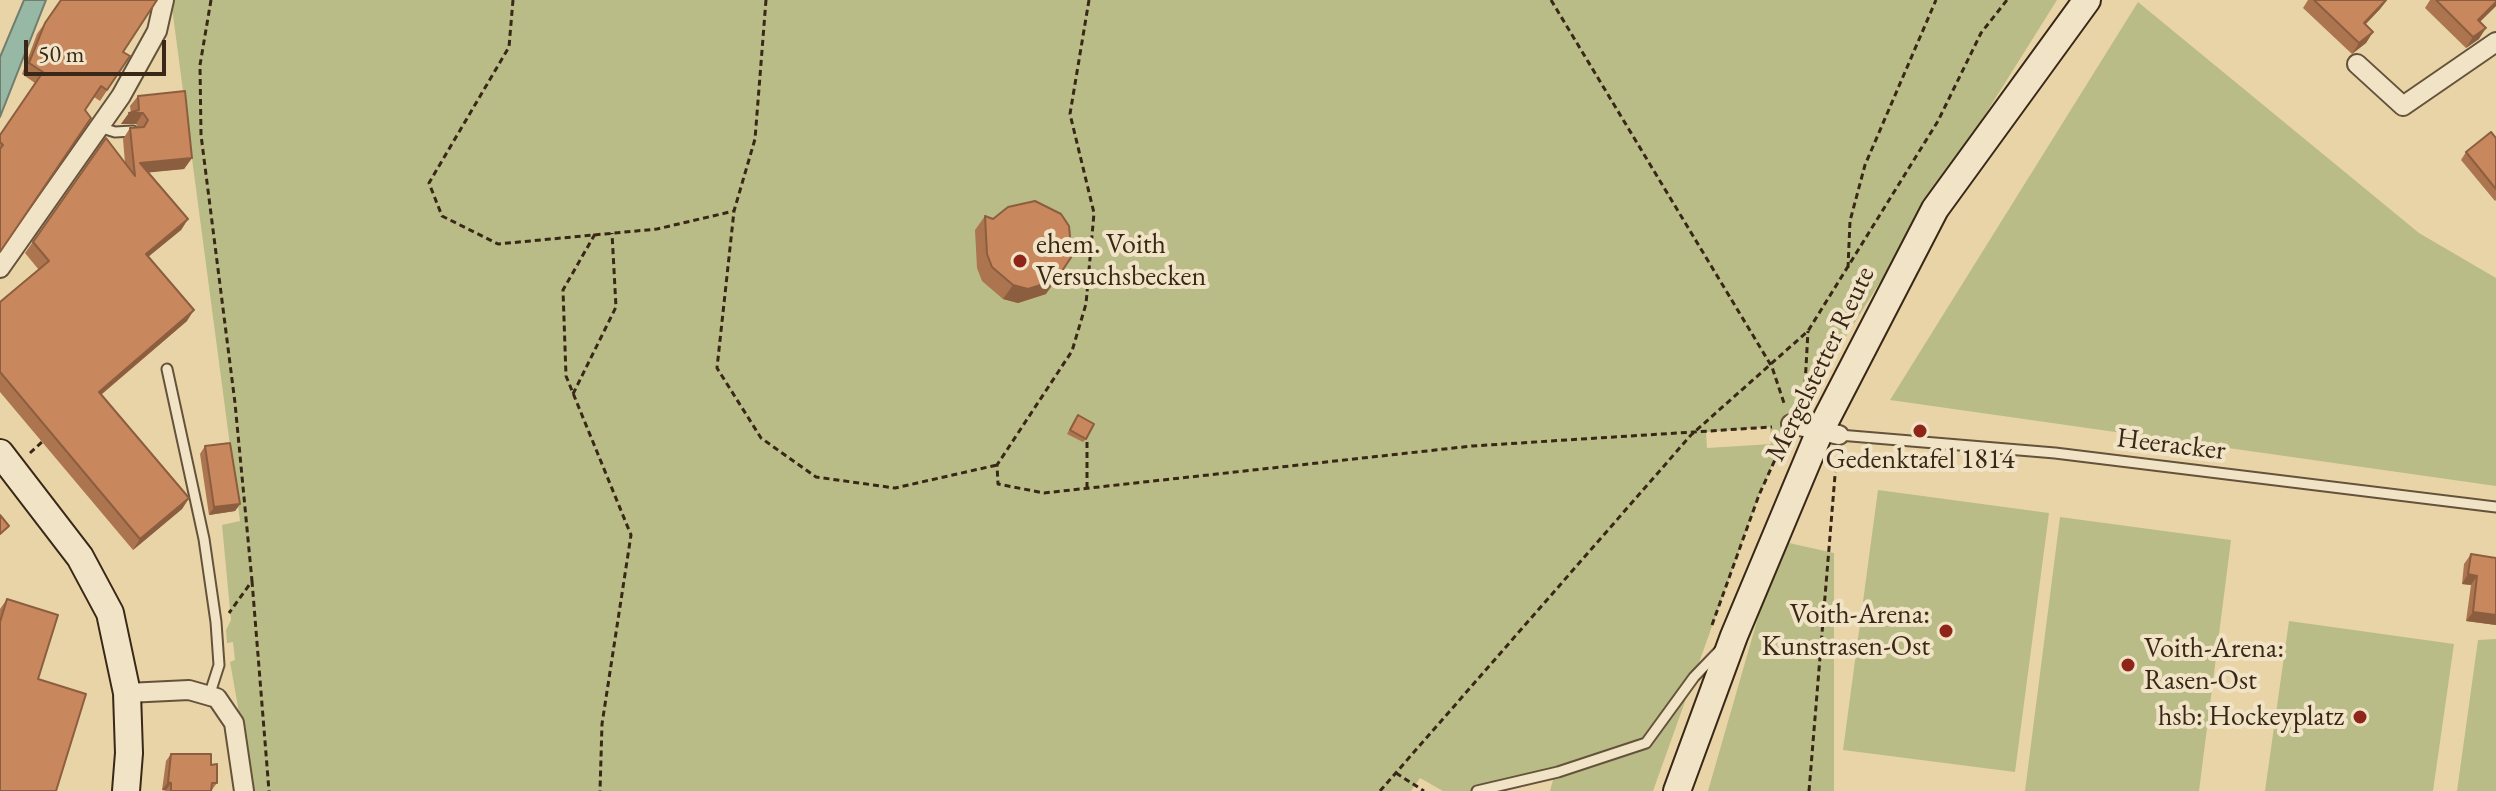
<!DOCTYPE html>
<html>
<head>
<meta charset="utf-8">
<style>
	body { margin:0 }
	#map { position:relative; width:2496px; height:791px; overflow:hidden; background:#e9d4a8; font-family:"EB Garamond",serif }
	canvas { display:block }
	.scale { position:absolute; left:24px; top:40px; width:142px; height:36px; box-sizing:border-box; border:4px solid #392717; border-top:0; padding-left:10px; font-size:24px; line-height:28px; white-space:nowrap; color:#392717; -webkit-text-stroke:6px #f1e3c6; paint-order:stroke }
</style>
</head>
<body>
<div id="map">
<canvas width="2496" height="791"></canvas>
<div class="scale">50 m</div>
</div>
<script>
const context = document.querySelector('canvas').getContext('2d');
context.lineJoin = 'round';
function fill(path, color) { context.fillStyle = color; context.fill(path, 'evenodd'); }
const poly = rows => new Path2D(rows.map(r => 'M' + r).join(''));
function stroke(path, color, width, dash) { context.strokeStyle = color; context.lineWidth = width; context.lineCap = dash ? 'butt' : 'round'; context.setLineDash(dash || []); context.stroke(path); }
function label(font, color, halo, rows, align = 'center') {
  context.font = font + ' "EB Garamond",serif'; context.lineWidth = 8; context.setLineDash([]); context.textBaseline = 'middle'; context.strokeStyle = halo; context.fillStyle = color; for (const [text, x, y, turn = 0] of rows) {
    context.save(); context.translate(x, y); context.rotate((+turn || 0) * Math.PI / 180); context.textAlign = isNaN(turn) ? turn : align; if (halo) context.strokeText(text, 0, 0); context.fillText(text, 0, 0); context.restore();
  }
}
fill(poly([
	[171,0,2057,0,1791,424,1759,495,1653,791,1550,791,1553,780,1495,791,1443,791,1420,778,1411,791,253,791,230,662,235,660,233,642,227,643,226,630,231,620,222,525,240,521],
	[1770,427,1771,444,1707,448,1706,432],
	[2138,2,2419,233,2496,278,2496,486,1890,400],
	[1878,490,2049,513,2015,772,1843,750],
	[2060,517,2231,540,2199,791,2025,791],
	[1780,541,1834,553,1834,791,1708,791],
	[2289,621,2454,644,2433,791,2265,791],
	[2496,639,2496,791,2457,791,2478,640]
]), '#b9bc86');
const water = poly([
	[24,0,46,0,0,117,0,57,24,0]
]);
fill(water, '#98b8a6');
stroke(water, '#727e6d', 2);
const lane = poly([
	[99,127,115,132,133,131],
	[167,369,204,539,216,622,219,665,210,693],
	[1839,435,2055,453,2496,507],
	[1477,791,1558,772,1646,743,1694,677,1720,650]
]);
const street = poly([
	[2357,64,2403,106,2496,42],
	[0,268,121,96,157,31,164,0],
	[1791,424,1839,435],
	[127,693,189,690,217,698,234,723,244,791]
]);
const secondary = poly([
	[0,453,80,557,110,613,127,693,129,753,126,791],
	[1677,791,1734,636,1820,431,1935,209,2087,0]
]);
stroke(lane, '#65523b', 13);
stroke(street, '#65523b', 22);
stroke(secondary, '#392717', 30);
stroke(poly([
	[211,0,200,65,201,135,235,403,252,581,229,613],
	[513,0,509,47,429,183,442,216,498,244,657,229,734,211],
	[766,0,755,139,734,211,717,368,761,438,816,477,895,488,997,465],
	[1089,0,1070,114,1094,213,1086,304,1072,351,997,465,998,484,1044,493,1472,446,1772,427],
	[1551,0,1772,367,1785,406],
	[595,234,563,290,566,376,631,535,602,724,600,791],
	[1848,268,1850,221,1865,165,1936,0],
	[573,394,616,307,612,233],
	[1804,403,1808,331],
	[1802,407,1819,380],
	[30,453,42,442],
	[1087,488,1087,438],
	[252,581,269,791],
	[1712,625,1759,495,1783,442],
	[1396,773,1424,791],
	[1380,791,1691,435,1808,331,1938,121,1981,33,2007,0],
	[1809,791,1837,451]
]), '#392717', 3, [6, 4]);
stroke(lane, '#f1e3c6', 9);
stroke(street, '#f1e3c6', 18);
stroke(secondary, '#f1e3c6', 26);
fill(poly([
	[61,0,123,52,130,56,100,101,94,97,85,110,0,252,0,135,35,83,22,74,37,34],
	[2308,0,2387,0,2380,9,2365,25,2373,32,2366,43,2352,54,2303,8],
	[2430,0,2496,0,2496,6,2480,22,2479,39,2466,48,2425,8],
	[138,96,192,158,184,169,148,172,188,219,181,230,148,257,187,321,101,395,189,498,182,509,133,550,0,392,0,302,39,270,25,253,106,138,125,163,123,139,130,128,138,127,136,124,121,124,129,113,131,113,130,106],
	[2496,138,2496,200,2495,201,2461,160,2466,152],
	[985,216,993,219,1046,294,1018,303,1003,299,982,281,977,268,975,230],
	[1075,419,1086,439,1083,442,1067,434],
	[205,446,240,504,235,511,209,515,200,454],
	[2471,554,2496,625,2466,621,2471,585,2462,584,2464,564],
	[7,599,38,679,0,791,0,609],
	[171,754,211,765,217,783,211,791,166,791,162,790,166,761]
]), '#ac744f');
fill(poly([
	[2387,0,2380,9,2356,34,2364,23],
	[2496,2,2496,6,2470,31,2478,20],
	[2486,28,2479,39,2466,48,2473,37],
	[2373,32,2366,43,2352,54,2359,43],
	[129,113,143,113,136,124,121,124],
	[192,158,184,169,134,174,140,163],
	[188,219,181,230,138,265,146,254],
	[1056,280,1046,294,1018,303,1003,299,1013,285],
	[194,310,187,321,91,403,99,392],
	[189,498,182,509,133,550,140,539],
	[240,504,235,511,209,515,214,507],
	[2468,574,2477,576,2471,585,2462,584],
	[2473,612,2496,615,2496,625,2466,621],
	[168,782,171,783,166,790,162,790]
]), '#8c5e40');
const building = poly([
	[61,0,157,0,123,52,130,56,107,90,101,86,85,110,91,118,0,252,0,149,3,145,0,142,0,135,43,72,29,63,45,23,61,0],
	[2314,0,2386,0,2364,23,2373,32,2359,43,2314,0],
	[2436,0,2496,0,2496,2,2478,20,2486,28,2473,37,2436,0],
	[185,91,192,158,140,163,188,219,146,254,194,310,99,392,189,498,140,539,0,372,0,302,49,261,33,242,106,138,135,176,130,128,144,127,148,120,143,113,129,113,139,110,138,96,185,91],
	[2491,132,2496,138,2496,189,2466,152,2491,132],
	[1035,201,1061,214,1069,226,1072,256,1056,280,1028,289,1013,285,992,267,987,254,985,216,993,219,1008,207,1035,201],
	[1078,415,1094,424,1086,439,1070,430,1078,415],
	[230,443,240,504,214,507,205,446,230,443],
	[0,515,9,526,0,534,0,515],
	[2471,554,2496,558,2496,615,2473,612,2477,576,2468,574,2471,554],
	[7,599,58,615,38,679,86,694,56,791,0,791,0,622,7,599],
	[171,754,211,754,211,765,217,764,217,783,212,783,211,791,171,791,171,783,168,782,171,754]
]);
fill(building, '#c8875c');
stroke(building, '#8c5e40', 2);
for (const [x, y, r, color] of [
	[1020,261,8,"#8f2418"],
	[1920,431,8,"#8f2418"],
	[1946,631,8,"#8f2418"],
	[2128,665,8,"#8f2418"],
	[2360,717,8,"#8f2418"]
]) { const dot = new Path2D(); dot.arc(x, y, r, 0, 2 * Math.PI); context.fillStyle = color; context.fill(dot); stroke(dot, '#f1e3c6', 3); }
label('28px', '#392717', '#f1e3c6', [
	["ehem. Voith",1036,245],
	["Versuchsbecken",1036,277],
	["Gedenktafel 1814",1920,460,"center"],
	["Voith-Arena:",1930,615,"right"],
	["Kunstrasen-Ost",1930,647,"right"],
	["Voith-Arena:",2144,649],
	["Rasen-Ost",2144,681],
	["hsb: Hockeyplatz",2344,717,"right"]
], 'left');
label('28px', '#392717', '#f1e3c6', [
	["Mergelstetter Reute",1821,364,-64],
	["Heeracker",2171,445,7]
]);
</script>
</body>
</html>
